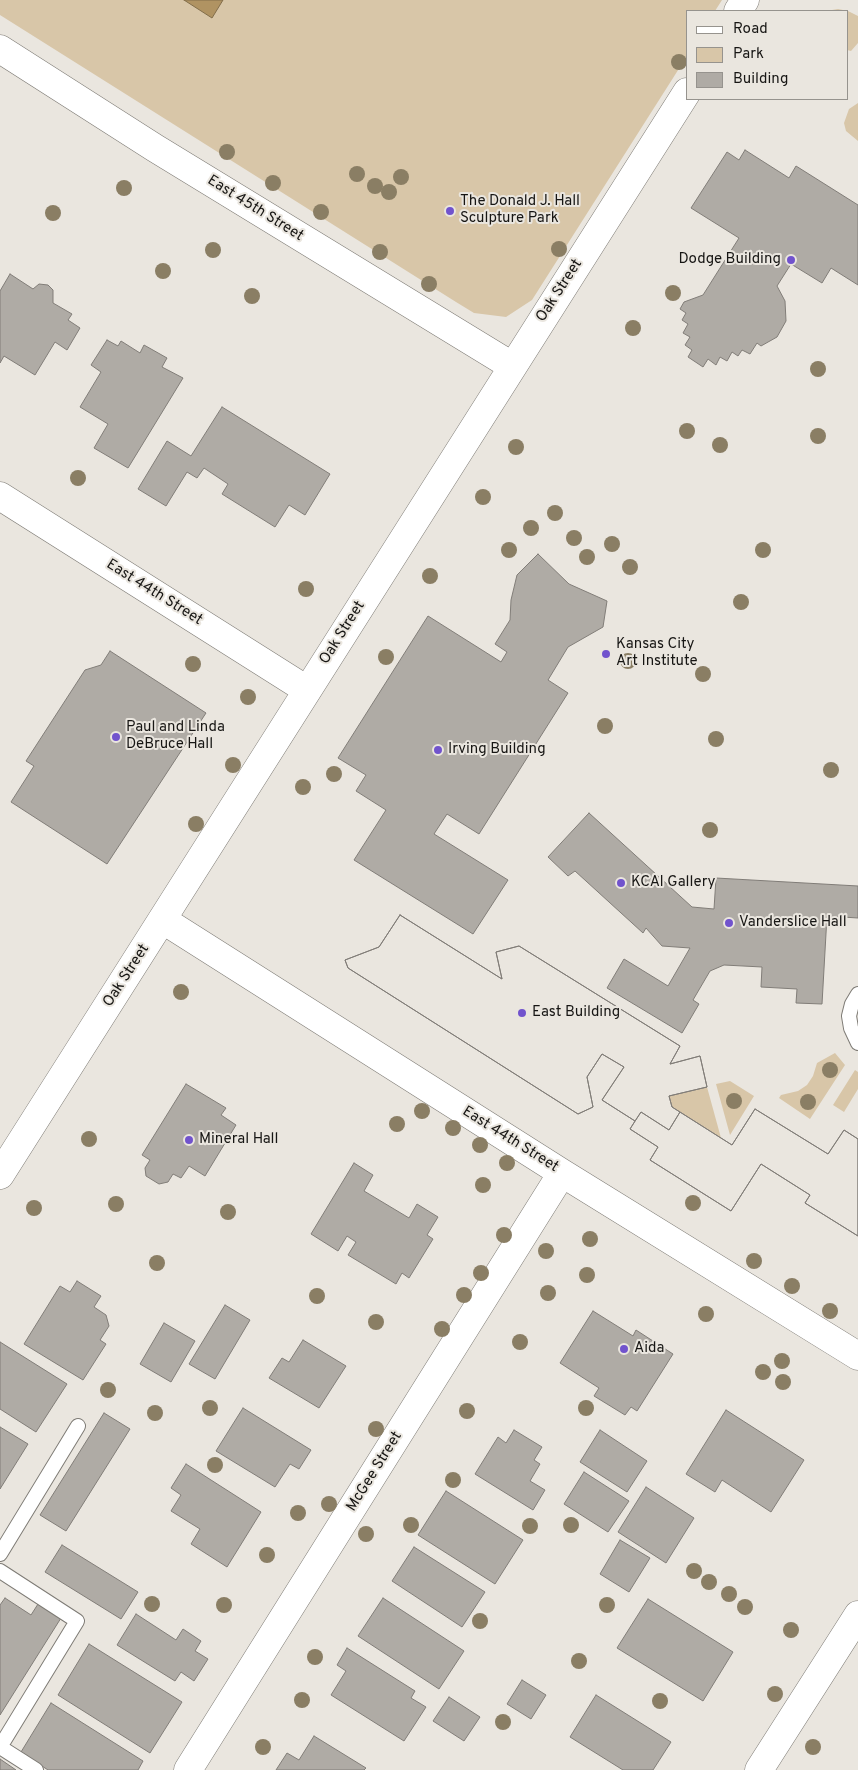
<!DOCTYPE html>
<html>
<head>
<meta charset="utf-8">
<style>
	body { margin:0 }
	#map { position:relative; width:858px; height:1770px; overflow:hidden; background:#eae6df; font-family:Overpass,sans-serif }
	canvas { display:block }
	.legend { position:absolute; left:686px; top:10px; width:162px; height:90px; box-sizing:border-box; background:#eae6df; border:1px solid #96938e; margin:0; padding:6px 9px; list-style:none; font-size:15px; color:#171614 }
	.legend li { display:flex; align-items:center; gap:10px; height:25px }
	.legend b { width:25px; border:1px solid #96938e }
</style>
</head>
<body>
<div id="map">
<canvas width="858" height="1770"></canvas>
<ul class="legend">
<li><b style="height:6px;background:#fff"></b>Road</li>
<li><b style="height:14px;background:#d8c6a8"></b>Park</li>
<li><b style="height:14px;background:#afaba5"></b>Building</li>
</ul>
</div>
<script>
const context = document.querySelector('canvas').getContext('2d');
context.lineJoin = 'round';
function fill(path, color) { context.fillStyle = color; context.fill(path, 'evenodd'); }
const poly = rows => new Path2D(rows.map(r => 'M' + r).join(''));
function stroke(path, color, width, dash) { context.strokeStyle = color; context.lineWidth = width; context.lineCap = dash ? 'butt' : 'round'; context.setLineDash(dash || []); context.stroke(path); }
function label(font, color, halo, rows, align = 'center') {
  context.font = font + ' Overpass,sans-serif'; context.lineWidth = 4; context.setLineDash([]); context.textBaseline = 'middle'; context.strokeStyle = halo; context.fillStyle = color; for (const [text, x, y, turn = 0] of rows) {
    context.save(); context.translate(x, y); context.rotate((+turn || 0) * Math.PI / 180); context.textAlign = isNaN(turn) ? turn : align; if (halo) context.strokeText(text, 0, 0); context.fillText(text, 0, 0); context.restore();
  }
}
fill(poly([
	[0,0,722,0,715,11,687,11,687,56,532,300,506,317,474,313,456,302,0,15],
	[838,9,848,11,858,16,858,43,851,51,847,50,847,11,826,11],
	[858,103,858,141,846,131,844,123,849,109],
	[835,1053,845,1065,810,1119,779,1098,781,1095,798,1091,807,1085,813,1076,817,1063],
	[855,1070,858,1072,858,1089,844,1112,833,1105],
	[730,1081,754,1096,730,1135,716,1084],
	[707,1087,721,1138,672,1107,669,1096]
]), '#d8c6a8');
const water = poly([
	[184,0,223,0,212,18,184,0]
]);
fill(water, '#b09362');
stroke(water, '#826e4b', 1);
const building = poly([
	[745,150,789,178,796,166,858,205,858,285,831,268,822,283,791,264,777,286,785,301,786,321,777,337,761,346,757,343,750,354,742,350,738,356,732,352,727,361,720,357,716,365,708,359,703,367,688,357,692,350,685,345,690,337,683,333,688,324,682,320,686,313,680,309,684,302,703,295,739,238,691,208,727,152,739,160,745,150],
	[10,274,33,289,39,284,48,285,53,290,53,303,72,314,68,320,80,328,67,350,55,342,35,375,4,356,0,363,0,291,10,274],
	[107,340,118,346,121,341,140,353,144,345,167,358,162,367,183,378,128,468,94,448,108,424,80,407,101,372,91,365,107,340],
	[222,407,330,474,305,515,289,505,275,527,222,494,228,484,204,468,197,478,187,472,166,506,138,489,167,441,191,456,222,407],
	[538,554,569,584,607,601,603,627,568,647,548,680,568,693,479,834,447,814,434,834,508,880,473,934,354,860,386,810,356,791,366,775,338,758,428,616,501,662,507,652,495,644,510,620,511,600,517,575,538,554],
	[110,651,206,713,107,864,11,802,34,766,26,761,85,670,101,665,110,651],
	[589,813,692,907,714,909,716,878,858,886,858,918,827,916,822,1004,796,1003,797,989,761,987,762,967,724,965,710,971,693,1000,699,1004,682,1033,607,988,624,959,668,986,690,948,662,946,646,928,643,933,575,871,568,876,548,857,589,813],
	[400,915,502,979,496,952,519,946,680,1046,670,1064,700,1056,707,1087,669,1096,672,1107,732,1145,755,1109,828,1154,844,1130,858,1139,858,1236,805,1203,810,1195,761,1164,731,1211,650,1160,658,1147,630,1129,635,1121,602,1100,624,1067,602,1054,587,1077,593,1107,578,1114,348,968,345,960,379,947,400,915],
	[400,915,502,979,496,952,519,946,680,1046,670,1064,700,1056,707,1087,669,1096,672,1107,680,1112,669,1130,641,1112,635,1121,602,1100,624,1067,602,1054,587,1077,593,1107,578,1114,348,968,345,960,379,947,400,915],
	[186,1084,226,1108,221,1115,236,1125,205,1176,189,1166,181,1178,173,1174,168,1182,159,1184,146,1176,145,1168,150,1160,142,1155,186,1084],
	[755,1109,828,1154,844,1130,858,1139,858,1236,805,1203,810,1195,761,1164,731,1211,650,1160,658,1147,630,1129,641,1112,669,1130,680,1112,732,1145,755,1109],
	[354,1163,373,1175,364,1191,409,1218,417,1204,438,1217,427,1235,433,1239,409,1278,402,1273,396,1284,348,1255,356,1242,347,1236,338,1251,311,1234,354,1163],
	[77,1281,101,1296,94,1307,106,1315,109,1326,100,1340,106,1344,83,1380,24,1344,60,1286,70,1292,77,1281],
	[225,1305,250,1320,215,1379,189,1364,225,1305],
	[593,1311,633,1336,636,1330,673,1354,637,1411,631,1407,625,1415,594,1396,599,1388,560,1363,593,1311],
	[164,1323,195,1341,171,1382,140,1364,164,1323],
	[303,1340,346,1366,319,1408,269,1378,282,1358,289,1362,303,1340],
	[0,1342,67,1384,36,1432,0,1409,0,1342],
	[243,1408,311,1450,299,1469,290,1464,275,1487,216,1451,243,1408],
	[726,1410,804,1460,771,1512,722,1480,715,1492,686,1474,726,1410],
	[104,1413,130,1429,66,1531,40,1515,104,1413],
	[0,1427,28,1444,0,1489,0,1427],
	[514,1430,542,1447,534,1460,540,1464,530,1481,545,1490,533,1510,475,1474,498,1437,506,1443,514,1430],
	[600,1430,647,1461,627,1492,580,1462,600,1430],
	[186,1464,261,1512,227,1567,191,1544,200,1529,171,1511,181,1495,171,1488,186,1464],
	[584,1472,629,1501,608,1532,564,1504,584,1472],
	[646,1487,694,1518,666,1563,618,1532,646,1487],
	[446,1491,523,1540,495,1584,418,1535,446,1491],
	[620,1540,650,1558,629,1592,600,1574,620,1540],
	[62,1545,138,1592,121,1619,45,1572,62,1545],
	[414,1547,485,1592,462,1627,392,1581,414,1547],
	[5,1598,31,1615,38,1604,61,1618,0,1715,0,1605,5,1598],
	[383,1598,464,1651,439,1689,358,1636,383,1598],
	[648,1599,733,1652,703,1701,617,1648,648,1599],
	[136,1614,176,1640,183,1629,201,1641,195,1651,208,1659,194,1681,181,1672,175,1681,117,1645,136,1614],
	[89,1644,182,1702,150,1753,58,1695,89,1644],
	[347,1648,415,1691,411,1698,426,1707,404,1741,331,1695,346,1671,337,1665,347,1648],
	[522,1680,546,1695,531,1719,507,1704,522,1680],
	[596,1695,671,1742,653,1770,623,1770,570,1737,596,1695],
	[449,1697,480,1717,464,1741,433,1721,449,1697],
	[51,1703,143,1761,138,1770,48,1770,21,1752,51,1703],
	[314,1736,366,1768,364,1770,276,1770,287,1753,299,1760,314,1736],
	[0,1759,16,1770,0,1770,0,1759]
]);
fill(building, '#afaba5');
stroke(building, '#817d78', 1);
const lane = poly([
	[858,994,852,1004,849,1016,851,1028,858,1043],
	[0,1554,78,1426],
	[0,1571,77,1621,0,1747],
	[0,1747,36,1770]
]);
const street = poly([
	[738,11,745,0],
	[0,49,155,148,512,366],
	[0,496,307,690],
	[163,920,562,1173,858,1356],
	[0,1175,687,92],
	[188,1770,562,1173],
	[759,1770,858,1615]
]);
stroke(lane, '#7e7b75', 16);
stroke(street, '#7e7b75', 29);
stroke(lane, '#fff', 14);
stroke(street, '#fff', 28);
context.fillStyle = '#8a7e64';
for (const [x, y] of [
	[679,62],
	[227,152],
	[357,174],
	[401,177],
	[273,183],
	[375,186],
	[124,188],
	[389,192],
	[321,212],
	[53,213],
	[559,249],
	[213,250],
	[380,252],
	[163,271],
	[429,284],
	[673,293],
	[252,296],
	[633,328],
	[818,369],
	[687,431],
	[818,436],
	[720,445],
	[516,447],
	[78,478],
	[483,497],
	[555,513],
	[531,528],
	[574,538],
	[612,544],
	[509,550],
	[763,550],
	[587,557],
	[630,567],
	[430,576],
	[306,589],
	[741,602],
	[386,657],
	[628,661],
	[193,664],
	[703,674],
	[248,697],
	[605,726],
	[716,739],
	[233,765],
	[831,770],
	[334,774],
	[303,787],
	[196,824],
	[710,830],
	[181,992],
	[830,1070],
	[734,1101],
	[808,1102],
	[422,1111],
	[397,1124],
	[453,1128],
	[89,1139],
	[480,1145],
	[507,1163],
	[483,1185],
	[693,1203],
	[116,1204],
	[34,1208],
	[228,1212],
	[504,1235],
	[590,1239],
	[546,1251],
	[754,1261],
	[157,1263],
	[481,1273],
	[587,1275],
	[792,1286],
	[548,1293],
	[464,1295],
	[317,1296],
	[830,1311],
	[706,1314],
	[376,1322],
	[442,1329],
	[520,1342],
	[782,1361],
	[763,1372],
	[783,1382],
	[108,1390],
	[210,1408],
	[586,1408],
	[467,1411],
	[155,1413],
	[376,1429],
	[215,1465],
	[453,1480],
	[329,1504],
	[298,1513],
	[411,1525],
	[571,1525],
	[530,1526],
	[366,1534],
	[267,1555],
	[694,1571],
	[709,1582],
	[729,1594],
	[152,1604],
	[224,1605],
	[607,1605],
	[745,1607],
	[480,1621],
	[791,1630],
	[315,1657],
	[579,1661],
	[775,1694],
	[302,1700],
	[660,1701],
	[503,1722],
	[263,1747],
	[813,1747]
]) { context.beginPath(); context.arc(x, y, 8, 0, 2 * Math.PI); context.fill(); }
for (const [x, y, r, color] of [
	[450,211,5,"#7153cd"],
	[791,260,5,"#7153cd"],
	[606,654,5,"#7153cd"],
	[116,737,5,"#7153cd"],
	[438,750,5,"#7153cd"],
	[621,883,5,"#7153cd"],
	[729,923,5,"#7153cd"],
	[522,1013,5,"#7153cd"],
	[189,1140,5,"#7153cd"],
	[624,1349,5,"#7153cd"]
]) { const dot = new Path2D(); dot.arc(x, y, r, 0, 2 * Math.PI); context.fillStyle = color; context.fill(dot); stroke(dot, '#eae6df', 2); }
label('15px', '#171614', '#eae6df', [
	["The Donald J. Hall",460,202],
	["Sculpture Park",460,219],
	["Dodge Building",781,260,"right"],
	["Kansas City",616,645],
	["Art Institute",616,662],
	["Paul and Linda",126,728],
	["DeBruce Hall",126,745],
	["Irving Building",448,750],
	["KCAI Gallery",631,883],
	["Vanderslice Hall",739,923],
	["East Building",532,1013],
	["Mineral Hall",199,1140],
	["Aida",634,1349]
], 'left');
label('15px', '#171614', '#eae6df', [
	["East 45th Street",255,209,32],
	["Oak Street",560,291,-57],
	["East 44th Street",154,593,32],
	["Oak Street",343,633,-58],
	["Oak Street",127,976,-57],
	["East 44th Street",510,1140,32],
	["McGee Street",375,1472,-58]
]);
</script>
</body>
</html>
